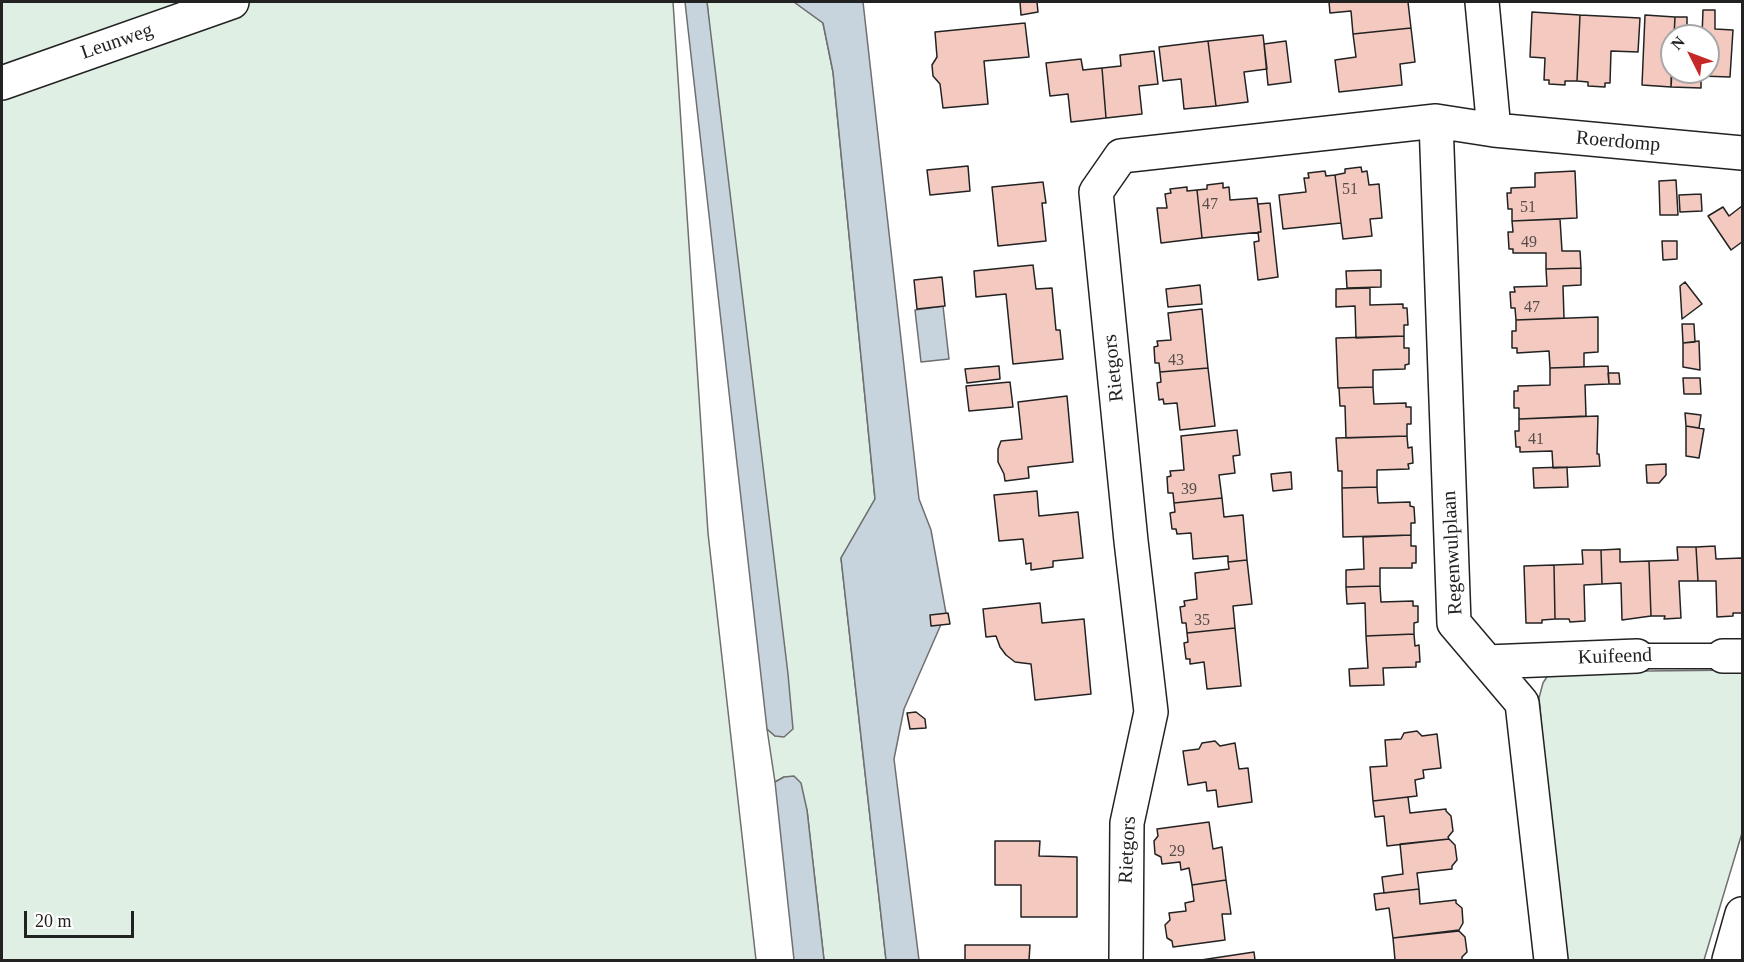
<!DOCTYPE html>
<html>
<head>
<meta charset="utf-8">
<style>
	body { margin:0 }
	#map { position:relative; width:1744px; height:962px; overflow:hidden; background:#fff; font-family:"Times New Roman",serif }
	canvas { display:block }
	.frame { position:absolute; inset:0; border:3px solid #222; pointer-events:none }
	.north { position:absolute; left:1660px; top:24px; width:60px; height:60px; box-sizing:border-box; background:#fff; border:2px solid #a7a7a7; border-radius:50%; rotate:312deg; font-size:16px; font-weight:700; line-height:24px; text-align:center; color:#222 }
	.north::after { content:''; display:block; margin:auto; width:21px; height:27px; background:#c62828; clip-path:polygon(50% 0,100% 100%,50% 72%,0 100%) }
	.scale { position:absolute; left:24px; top:911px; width:110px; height:27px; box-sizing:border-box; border:3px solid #222; border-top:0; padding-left:8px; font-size:18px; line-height:21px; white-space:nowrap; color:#222; -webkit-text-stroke:4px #fff; paint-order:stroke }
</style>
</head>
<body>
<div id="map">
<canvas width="1744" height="962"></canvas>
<div class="frame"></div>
<div class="north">N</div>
<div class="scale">20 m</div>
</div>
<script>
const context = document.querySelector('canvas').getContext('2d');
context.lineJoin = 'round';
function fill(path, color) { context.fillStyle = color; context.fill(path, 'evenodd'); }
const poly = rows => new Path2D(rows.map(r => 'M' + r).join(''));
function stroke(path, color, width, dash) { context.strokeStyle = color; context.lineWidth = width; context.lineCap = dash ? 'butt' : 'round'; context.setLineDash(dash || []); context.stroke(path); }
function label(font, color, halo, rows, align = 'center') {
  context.font = font + ' "Times New Roman",serif'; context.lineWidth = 4.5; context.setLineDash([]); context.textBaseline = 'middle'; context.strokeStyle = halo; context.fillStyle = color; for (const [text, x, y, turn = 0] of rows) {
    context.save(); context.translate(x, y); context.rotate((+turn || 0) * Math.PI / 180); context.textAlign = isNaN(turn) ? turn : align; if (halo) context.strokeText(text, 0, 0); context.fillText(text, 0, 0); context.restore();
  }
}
const green = poly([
	[2,2,673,2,708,533,756,960,2,960,2,2],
	[707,2,794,2,823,23,833,72,875,499,841,558,886,960,824,960,807,810,784,777,775,782,767,729,775,736,707,2],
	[1742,670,1742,833,1704,960,1563,960,1539,698,1543,683,1550,672,1742,670]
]);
fill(green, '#e0efe3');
stroke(green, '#6f6f6f', 1.5);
const water = poly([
	[685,2,707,2,788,674,793,729,784,737,775,736,767,729,685,2],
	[794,2,863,2,919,499,931,530,946,613,904,709,894,759,919,960,886,960,841,558,875,499,833,72,823,23,794,2],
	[943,306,949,359,921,362,915,310,943,306],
	[794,776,801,783,807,810,824,960,794,960,775,782,784,777,794,776]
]);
fill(water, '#c7d3dd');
stroke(water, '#6f6f6f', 1.5);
const building = poly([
	[1020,2,1037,2,1038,12,1021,15,1020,2],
	[1329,2,1408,2,1411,28,1353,34,1351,11,1330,13,1329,2],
	[1703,10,1715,10,1715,29,1733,30,1730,77,1701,76,1701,72,1708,72,1708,36,1702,36,1703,10],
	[1532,12,1580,15,1577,81,1565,81,1565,85,1549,84,1549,80,1544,80,1545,58,1530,57,1532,12],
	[1580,15,1640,18,1638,52,1611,51,1610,83,1605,83,1605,87,1588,86,1588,82,1577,81,1580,15],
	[1645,15,1675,17,1674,36,1672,36,1671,87,1642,85,1645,15],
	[1675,17,1687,17,1687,27,1702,28,1702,36,1674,36,1675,17],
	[1025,23,1029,57,984,61,988,104,943,108,940,84,933,76,932,65,937,57,935,32,1025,23],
	[1411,28,1415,62,1400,64,1402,85,1339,92,1335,60,1356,57,1353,34,1411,28],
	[1263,35,1267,69,1244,72,1248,102,1216,106,1208,41,1263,35],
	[1208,41,1216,106,1184,109,1181,79,1163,81,1159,47,1208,41],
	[1286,41,1291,82,1268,85,1264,44,1286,41],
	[1154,51,1158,84,1139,86,1142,114,1106,118,1102,68,1121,66,1120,55,1154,51],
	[1081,59,1083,70,1102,68,1106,118,1071,122,1068,94,1050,96,1046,63,1081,59],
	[1672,72,1701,72,1701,88,1671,87,1672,72],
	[968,166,970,191,930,195,927,170,968,166],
	[1361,167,1362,172,1367,171,1369,185,1379,184,1382,218,1370,219,1372,236,1343,239,1335,175,1345,173,1345,169,1361,167],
	[1325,171,1326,176,1335,175,1341,223,1283,229,1279,195,1306,192,1304,178,1309,178,1308,173,1325,171],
	[1575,171,1577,218,1512,221,1512,209,1508,209,1507,193,1511,193,1511,188,1535,187,1535,173,1575,171],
	[1676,180,1678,215,1660,215,1659,181,1676,180],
	[1043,182,1046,203,1042,203,1046,241,998,246,992,187,1043,182],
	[1223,183,1223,188,1229,187,1230,200,1257,198,1261,232,1202,238,1197,190,1207,189,1207,185,1223,183],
	[1187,187,1187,191,1197,190,1202,238,1161,243,1157,208,1167,208,1165,194,1171,193,1170,189,1187,187],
	[1701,194,1702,211,1680,212,1679,195,1701,194],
	[1270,203,1278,277,1258,280,1254,242,1259,241,1258,232,1261,232,1258,204,1270,203],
	[1742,206,1742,242,1731,250,1708,216,1723,207,1729,216,1742,206],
	[1560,219,1562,251,1580,251,1581,268,1546,269,1546,253,1513,253,1513,249,1509,249,1508,232,1513,232,1512,221,1560,219],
	[1662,241,1677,241,1677,259,1663,260,1662,241],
	[1033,265,1036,289,1052,288,1056,330,1060,330,1063,359,1013,364,1006,294,976,297,974,271,1033,265],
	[1581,268,1581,285,1563,286,1564,318,1516,320,1515,308,1511,308,1510,292,1515,292,1514,287,1547,286,1546,269,1581,268],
	[1381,270,1381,287,1347,288,1346,271,1381,270],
	[942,277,945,306,917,309,914,280,942,277],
	[1685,282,1702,304,1682,319,1680,286,1685,282],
	[1200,285,1202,304,1168,307,1166,289,1200,285],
	[1370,288,1370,305,1403,304,1403,308,1407,308,1408,325,1404,325,1404,336,1356,338,1355,306,1336,307,1336,289,1370,288],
	[1202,309,1208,368,1160,372,1159,363,1155,363,1154,347,1158,346,1157,341,1171,340,1168,313,1202,309],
	[1598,317,1598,352,1584,353,1584,367,1550,368,1549,351,1517,353,1517,348,1512,348,1512,331,1516,331,1516,320,1598,317],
	[1682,324,1694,324,1695,342,1683,343,1682,324],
	[1404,336,1404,348,1409,348,1409,364,1405,365,1405,369,1373,370,1373,387,1338,388,1336,338,1404,336],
	[1699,341,1700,370,1683,367,1683,343,1699,341],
	[999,366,1000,379,967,383,965,369,999,366],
	[1608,366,1609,384,1585,385,1586,416,1519,419,1519,408,1514,408,1514,391,1518,391,1518,386,1550,385,1550,368,1608,366],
	[1208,368,1215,426,1180,430,1177,403,1164,404,1163,399,1159,400,1157,383,1161,382,1160,372,1208,368],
	[1608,373,1619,373,1620,384,1609,384,1608,373],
	[1683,378,1700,378,1701,394,1684,394,1683,378],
	[1010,382,1013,407,969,411,966,386,1010,382],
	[1373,387,1374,404,1406,403,1406,407,1411,407,1411,424,1407,424,1407,436,1346,438,1345,406,1340,406,1339,388,1373,387],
	[1067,396,1073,462,1028,467,1029,478,1005,481,1004,474,998,462,998,449,1001,441,1022,439,1018,402,1067,396],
	[1685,413,1701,415,1699,428,1686,426,1685,413],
	[1598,416,1597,454,1599,454,1600,466,1553,468,1552,451,1520,452,1520,447,1516,447,1515,431,1519,431,1519,419,1598,416],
	[1686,426,1704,429,1699,458,1686,456,1686,426],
	[1237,430,1240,455,1233,456,1235,473,1219,475,1222,498,1174,503,1173,493,1168,493,1167,477,1171,476,1170,471,1184,470,1181,436,1237,430],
	[1407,436,1408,448,1412,447,1413,463,1408,464,1409,469,1377,470,1377,487,1342,488,1342,471,1338,471,1336,438,1407,436],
	[1666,464,1666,475,1659,483,1647,483,1646,465,1666,464],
	[1567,467,1568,487,1534,488,1533,468,1567,467],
	[1291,472,1292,489,1273,491,1271,474,1291,472],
	[1377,487,1378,503,1410,502,1410,506,1414,507,1415,523,1411,523,1411,535,1343,537,1342,488,1377,487],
	[1037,491,1039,516,1078,512,1083,558,1053,561,1053,567,1031,570,1031,563,1026,564,1023,539,999,541,994,495,1037,491],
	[1222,498,1224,517,1243,515,1247,560,1228,562,1228,556,1193,559,1191,533,1177,534,1176,529,1172,529,1170,513,1175,512,1174,503,1222,498],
	[1411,535,1411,546,1416,546,1416,563,1412,563,1412,568,1380,568,1380,586,1346,587,1346,570,1364,569,1363,537,1411,535],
	[1715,546,1716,559,1742,558,1742,613,1733,613,1733,616,1717,617,1716,581,1698,581,1696,547,1715,546],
	[1677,547,1696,547,1698,581,1679,581,1681,618,1664,619,1665,616,1651,616,1649,561,1678,560,1677,547],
	[1620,549,1620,562,1649,561,1651,616,1622,620,1621,583,1602,584,1601,550,1620,549],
	[1582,550,1601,550,1602,584,1584,585,1585,621,1570,622,1569,619,1555,619,1554,565,1583,564,1582,550],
	[1247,560,1252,604,1233,606,1235,628,1187,633,1186,623,1182,623,1180,607,1185,606,1184,601,1197,599,1195,573,1229,569,1228,562,1247,560],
	[1554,565,1555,619,1542,620,1542,623,1526,623,1524,566,1554,565],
	[1380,586,1381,602,1413,601,1413,606,1418,606,1418,622,1414,623,1414,634,1366,636,1365,603,1347,604,1346,587,1380,586],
	[1040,603,1042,623,1084,619,1091,694,1035,700,1031,664,1015,662,1006,655,1000,647,996,636,986,637,983,609,1040,603],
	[948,613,950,624,931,626,930,615,948,613],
	[1235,628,1241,686,1207,689,1204,662,1190,664,1190,659,1186,659,1184,643,1188,642,1187,633,1235,628],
	[1414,634,1415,646,1419,645,1420,662,1416,662,1416,667,1383,668,1384,685,1350,686,1349,669,1368,668,1366,636,1414,634],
	[916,712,925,719,926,728,910,729,907,713,916,712],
	[1417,731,1422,736,1437,734,1441,768,1423,770,1424,778,1415,780,1417,796,1373,801,1370,767,1387,766,1385,740,1401,739,1404,733,1417,731],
	[1215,741,1220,746,1235,743,1239,769,1248,768,1252,802,1218,807,1216,790,1207,791,1206,782,1188,785,1183,751,1199,749,1202,743,1215,741],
	[1408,797,1410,813,1446,809,1446,811,1451,816,1453,831,1448,837,1449,839,1387,846,1384,816,1375,817,1373,801,1408,797],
	[1209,822,1213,849,1222,847,1226,880,1192,885,1189,868,1181,870,1180,862,1162,864,1161,857,1155,854,1154,841,1158,836,1157,829,1209,822],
	[1449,839,1455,845,1457,860,1452,866,1452,869,1417,873,1419,889,1384,893,1382,877,1403,874,1400,844,1449,839],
	[995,841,1040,841,1039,856,1077,857,1077,917,1021,917,1021,885,995,885,995,841],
	[1226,880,1231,914,1222,914,1225,940,1173,947,1172,941,1167,938,1165,925,1170,920,1169,913,1186,911,1185,903,1194,901,1192,885,1226,880],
	[1419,889,1420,904,1456,900,1456,903,1462,908,1463,923,1459,930,1393,938,1389,908,1376,910,1374,894,1419,889],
	[1459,931,1465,937,1467,952,1462,957,1462,960,1395,960,1393,938,1459,931],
	[965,945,1030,945,1029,960,965,960,965,945],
	[1254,952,1255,960,1201,960,1254,952]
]);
fill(building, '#f3c9c0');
stroke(building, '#222', 1.5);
const pedestrian = poly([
	[1637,656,1723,656]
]);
const minor = poly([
	[1482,2,1494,130],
	[2,83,232,2],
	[1436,121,1454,623,1522,703,1551,960],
	[1723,656,1742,656],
	[1487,662,1637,656],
	[1126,960,1127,823,1151,712,1131,541,1096,192,1121,156,1436,121,1494,130,1742,153],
	[1729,960,1742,914]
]);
stroke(pedestrian, '#222', 27);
stroke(minor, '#222', 36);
stroke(pedestrian, '#fff', 24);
stroke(minor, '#fff', 33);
label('16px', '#564c4a', null, [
	["51",1350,190],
	["47",1210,205],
	["51",1528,208],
	["49",1529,243],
	["47",1532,308],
	["43",1176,361],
	["41",1536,440],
	["39",1189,490],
	["35",1202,621],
	["29",1177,852]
]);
label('20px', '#222', '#fff', [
	["Leunweg",117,42,-19],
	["Roerdomp",1618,142,5],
	["Rietgors",1114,368,-96],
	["Regenwulplaan",1453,553,-93],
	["Kuifeend",1615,657,-2],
	["Rietgors",1128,850,-87]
]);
</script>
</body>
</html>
